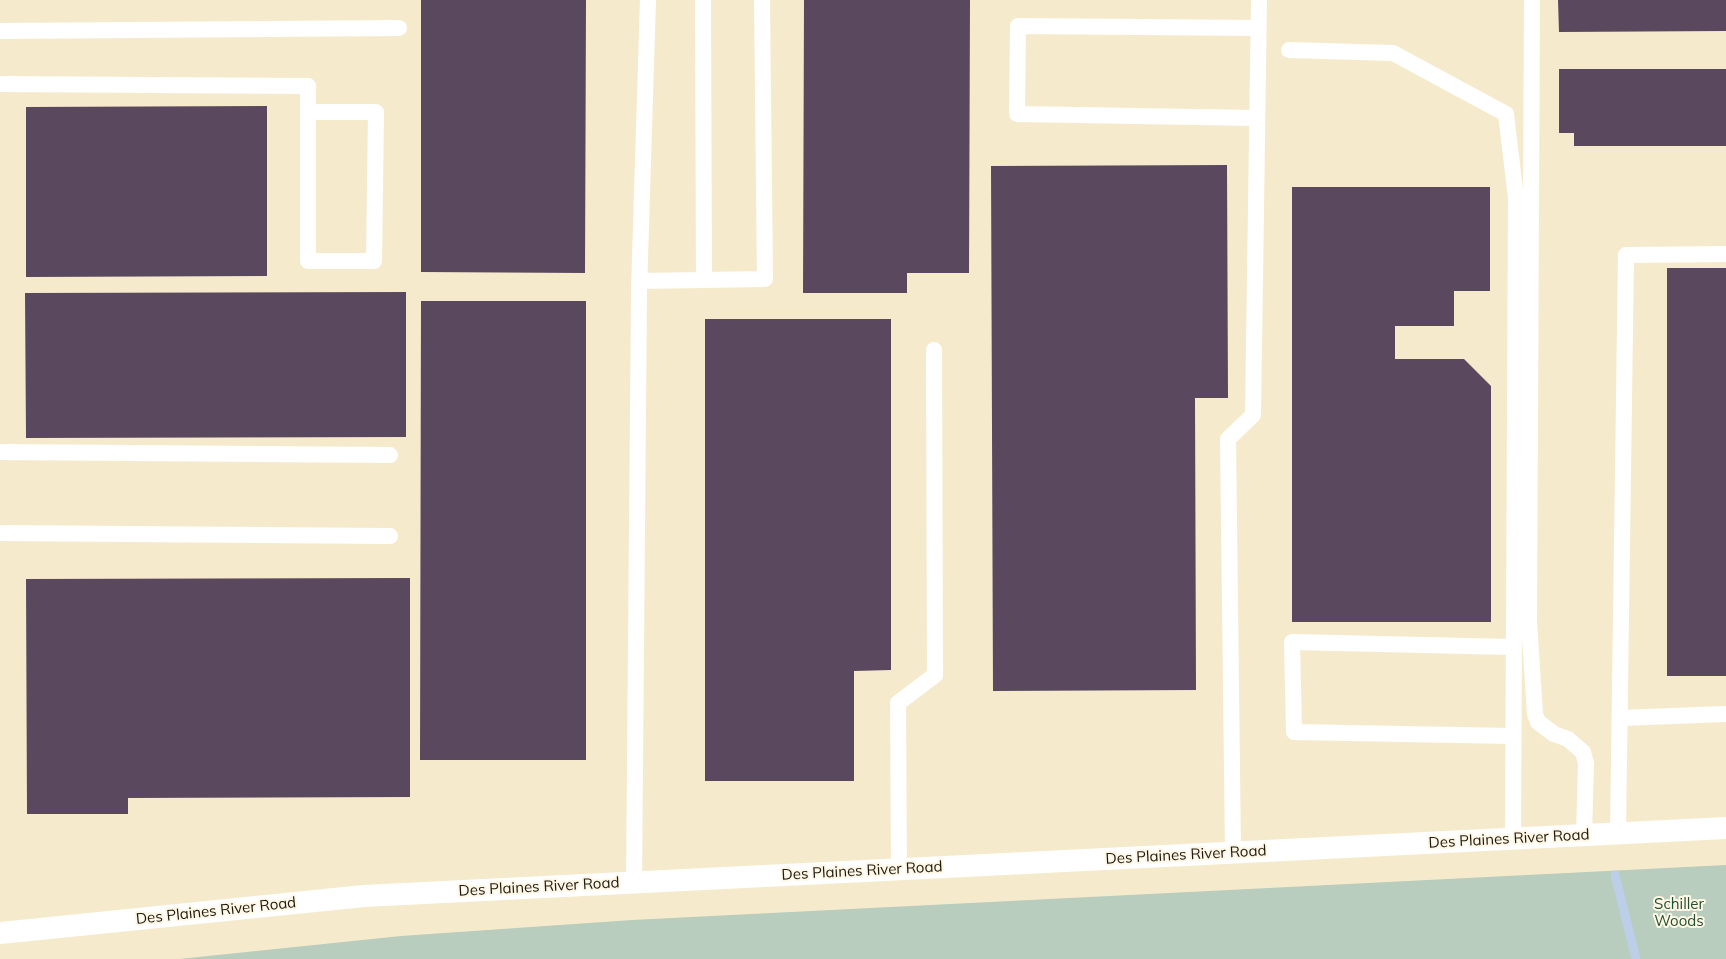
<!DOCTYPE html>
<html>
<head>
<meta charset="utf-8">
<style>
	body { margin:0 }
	canvas { display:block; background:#f6eacc }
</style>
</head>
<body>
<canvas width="1726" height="959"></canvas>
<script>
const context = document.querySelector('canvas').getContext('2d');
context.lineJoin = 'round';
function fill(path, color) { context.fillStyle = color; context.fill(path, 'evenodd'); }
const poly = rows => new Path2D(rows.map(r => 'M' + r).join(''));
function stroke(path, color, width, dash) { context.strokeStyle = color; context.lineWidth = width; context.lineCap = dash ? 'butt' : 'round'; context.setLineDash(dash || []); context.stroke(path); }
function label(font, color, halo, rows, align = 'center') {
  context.font = font + ' Mulish,sans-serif'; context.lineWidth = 4; context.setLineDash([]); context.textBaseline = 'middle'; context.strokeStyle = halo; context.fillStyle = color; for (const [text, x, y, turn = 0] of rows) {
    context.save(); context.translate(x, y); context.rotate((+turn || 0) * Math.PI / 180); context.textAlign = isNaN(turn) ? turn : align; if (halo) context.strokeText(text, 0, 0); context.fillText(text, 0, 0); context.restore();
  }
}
fill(poly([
	[1726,865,1726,959,179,959,401,936,632,920]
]), '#b8cdbd');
stroke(poly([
	[1615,875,1636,959]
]), '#bdcee9', 9);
fill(poly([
	[421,0,586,0,585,273,421,272],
	[804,0,970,0,969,273,907,273,907,293,803,293],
	[1558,0,1726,0,1726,31,1559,32],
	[1559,69,1726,69,1726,146,1574,146,1574,133,1559,133],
	[267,106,267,276,26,277,26,107],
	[1227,165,1228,398,1195,398,1196,690,993,691,991,166],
	[1292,187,1490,187,1490,291,1454,291,1454,326,1395,326,1395,359,1464,359,1491,386,1491,622,1292,622],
	[1667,268,1726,268,1726,676,1667,676],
	[406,292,406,437,26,438,25,293],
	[421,301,586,301,586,760,420,760],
	[705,319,891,319,891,670,854,671,854,781,705,781],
	[410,578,410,797,128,798,128,814,27,814,26,579]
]), '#59485e');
stroke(poly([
	[703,0,704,280],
	[1532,0,1529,622,1535,714,1538,722,1554,734,1568,739,1583,752,1586,763,1584,835],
	[0,31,399,28],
	[1289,50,1393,53,1506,114,1516,198,1513,839],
	[0,84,308,86,308,261,374,261,376,112,308,112],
	[1257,118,1017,114,1018,26,1259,28],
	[640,281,765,279,762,0],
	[0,452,390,455],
	[0,533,390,536],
	[1620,718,1726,714],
	[1513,736,1294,732,1292,642,1513,647],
	[1618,833,1626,255,1726,254],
	[1233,852,1228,439,1253,415,1259,0],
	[899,869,898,703,935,675,934,350],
	[634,883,639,290,648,0]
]), '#fff', 16);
stroke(poly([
	[0,933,364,896,1726,828]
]), '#fff', 22);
label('15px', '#1d190e', '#fff7e5', [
	["Des Plaines River Road",1509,839,-3],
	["Des Plaines River Road",1186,855,-3],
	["Des Plaines River Road",862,871,-3],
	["Des Plaines River Road",539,887,-3],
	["Des Plaines River Road",216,911,-6]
]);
label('15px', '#235032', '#fff7e5', [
	["Schiller",1679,904],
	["Woods",1679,921]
]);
</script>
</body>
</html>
